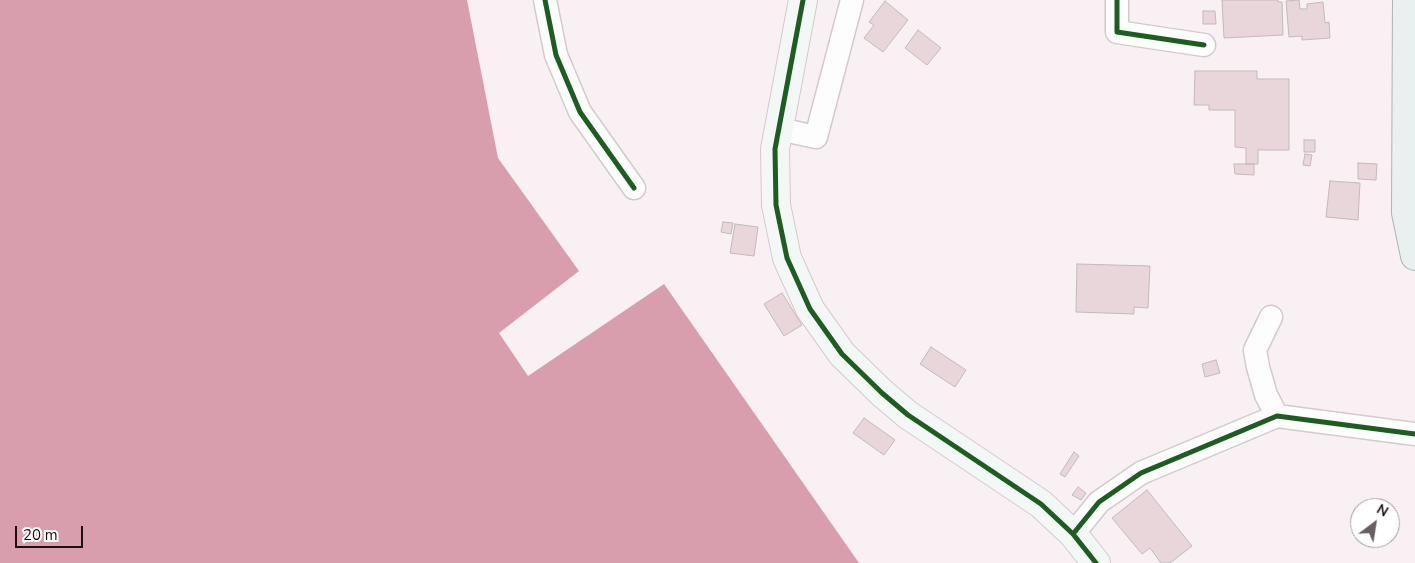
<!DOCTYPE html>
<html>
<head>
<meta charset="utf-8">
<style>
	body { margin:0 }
	#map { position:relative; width:1415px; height:563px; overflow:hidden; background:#f8f0f2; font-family:"Nunito Sans",sans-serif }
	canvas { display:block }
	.north { position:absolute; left:1350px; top:498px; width:50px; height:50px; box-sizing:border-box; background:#fff; border:1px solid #a49fa0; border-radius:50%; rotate:31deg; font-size:14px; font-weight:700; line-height:20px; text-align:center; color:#1b0f12 }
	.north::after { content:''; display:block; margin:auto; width:18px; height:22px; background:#685e60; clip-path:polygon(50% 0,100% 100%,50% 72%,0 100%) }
	.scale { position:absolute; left:15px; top:526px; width:68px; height:22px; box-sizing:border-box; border:2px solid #1b0f12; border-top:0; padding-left:6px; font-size:15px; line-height:18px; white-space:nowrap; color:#1b0f12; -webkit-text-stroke:4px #fff; paint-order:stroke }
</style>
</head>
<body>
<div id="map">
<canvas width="1415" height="563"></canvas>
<div class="north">N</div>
<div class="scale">20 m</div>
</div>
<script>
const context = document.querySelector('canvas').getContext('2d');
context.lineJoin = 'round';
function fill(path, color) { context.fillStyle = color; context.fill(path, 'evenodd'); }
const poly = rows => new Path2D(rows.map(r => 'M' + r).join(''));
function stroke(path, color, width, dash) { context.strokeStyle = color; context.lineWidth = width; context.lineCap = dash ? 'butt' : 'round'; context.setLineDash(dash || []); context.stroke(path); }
fill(poly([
	[0,0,467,0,498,158,579,271,499,333,528,376,664,284,859,563,0,563]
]), '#d99ead');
const building = poly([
	[1222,0,1278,0,1278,2,1282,2,1283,35,1224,38,1222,0],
	[1299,0,1300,9,1307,9,1307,4,1323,2,1325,23,1329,22,1330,38,1302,40,1302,36,1289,37,1286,1,1299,0],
	[885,1,908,20,883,52,864,38,874,25,869,22,885,1],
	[1203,11,1215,11,1216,24,1203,24,1203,11],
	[918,30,941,48,927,65,905,48,918,30],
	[1195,71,1257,71,1257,79,1289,79,1289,150,1258,150,1258,164,1246,164,1246,148,1235,147,1235,110,1209,110,1209,105,1194,105,1195,71],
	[1304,140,1315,140,1315,152,1304,152,1304,140],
	[1305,154,1312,155,1310,166,1303,165,1305,154],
	[1358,163,1377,164,1376,180,1358,179,1358,163],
	[1234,164,1254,164,1254,175,1235,174,1234,164],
	[1330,181,1360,183,1358,220,1326,217,1330,181],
	[723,222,733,223,731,234,721,232,723,222],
	[735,224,758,227,754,256,730,253,735,224],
	[1077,264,1150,266,1148,308,1134,307,1134,314,1076,312,1077,264],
	[782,293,802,325,784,336,764,304,782,293],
	[931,347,966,370,955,387,920,364,931,347],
	[1216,360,1220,373,1205,377,1202,364,1216,360],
	[864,418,895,440,884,455,853,433,864,418],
	[1074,452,1079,456,1065,477,1060,474,1074,452],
	[1078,487,1086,493,1081,500,1072,495,1078,487],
	[1147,490,1192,546,1170,563,1161,563,1150,548,1142,554,1112,518,1147,490]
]);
fill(building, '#e9d6da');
stroke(building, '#c3b9bb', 1);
const street = poly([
	[545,0,556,55,580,112,634,188],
	[1117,0,1117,32,1204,45],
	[779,129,816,137,852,0],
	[1271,317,1255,350,1258,367,1266,395,1277,416],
	[1073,534,1099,502,1141,473,1277,416,1415,434]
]);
const secondary = poly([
	[803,0,775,149,776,205,787,258,810,309,842,354,882,393,908,415,1041,504,1073,534,1096,563]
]);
const primary = poly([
	[1407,0,1406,213,1415,256]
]);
stroke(street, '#d4cacc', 25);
stroke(secondary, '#d4cacc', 30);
stroke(primary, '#a9b6b2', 30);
stroke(street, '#fefdfd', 22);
stroke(secondary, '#f3f7f5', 28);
stroke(primary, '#e8f1ef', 28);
stroke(poly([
	[545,0,556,55,580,112,634,188],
	[803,0,775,149,776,205,787,258,810,309,842,354,882,393,908,415,1041,504,1073,534,1096,563],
	[1117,0,1117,32,1204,45],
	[1073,534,1099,502,1141,473,1277,416,1415,434]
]), '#1b5e20', 5);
</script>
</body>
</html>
